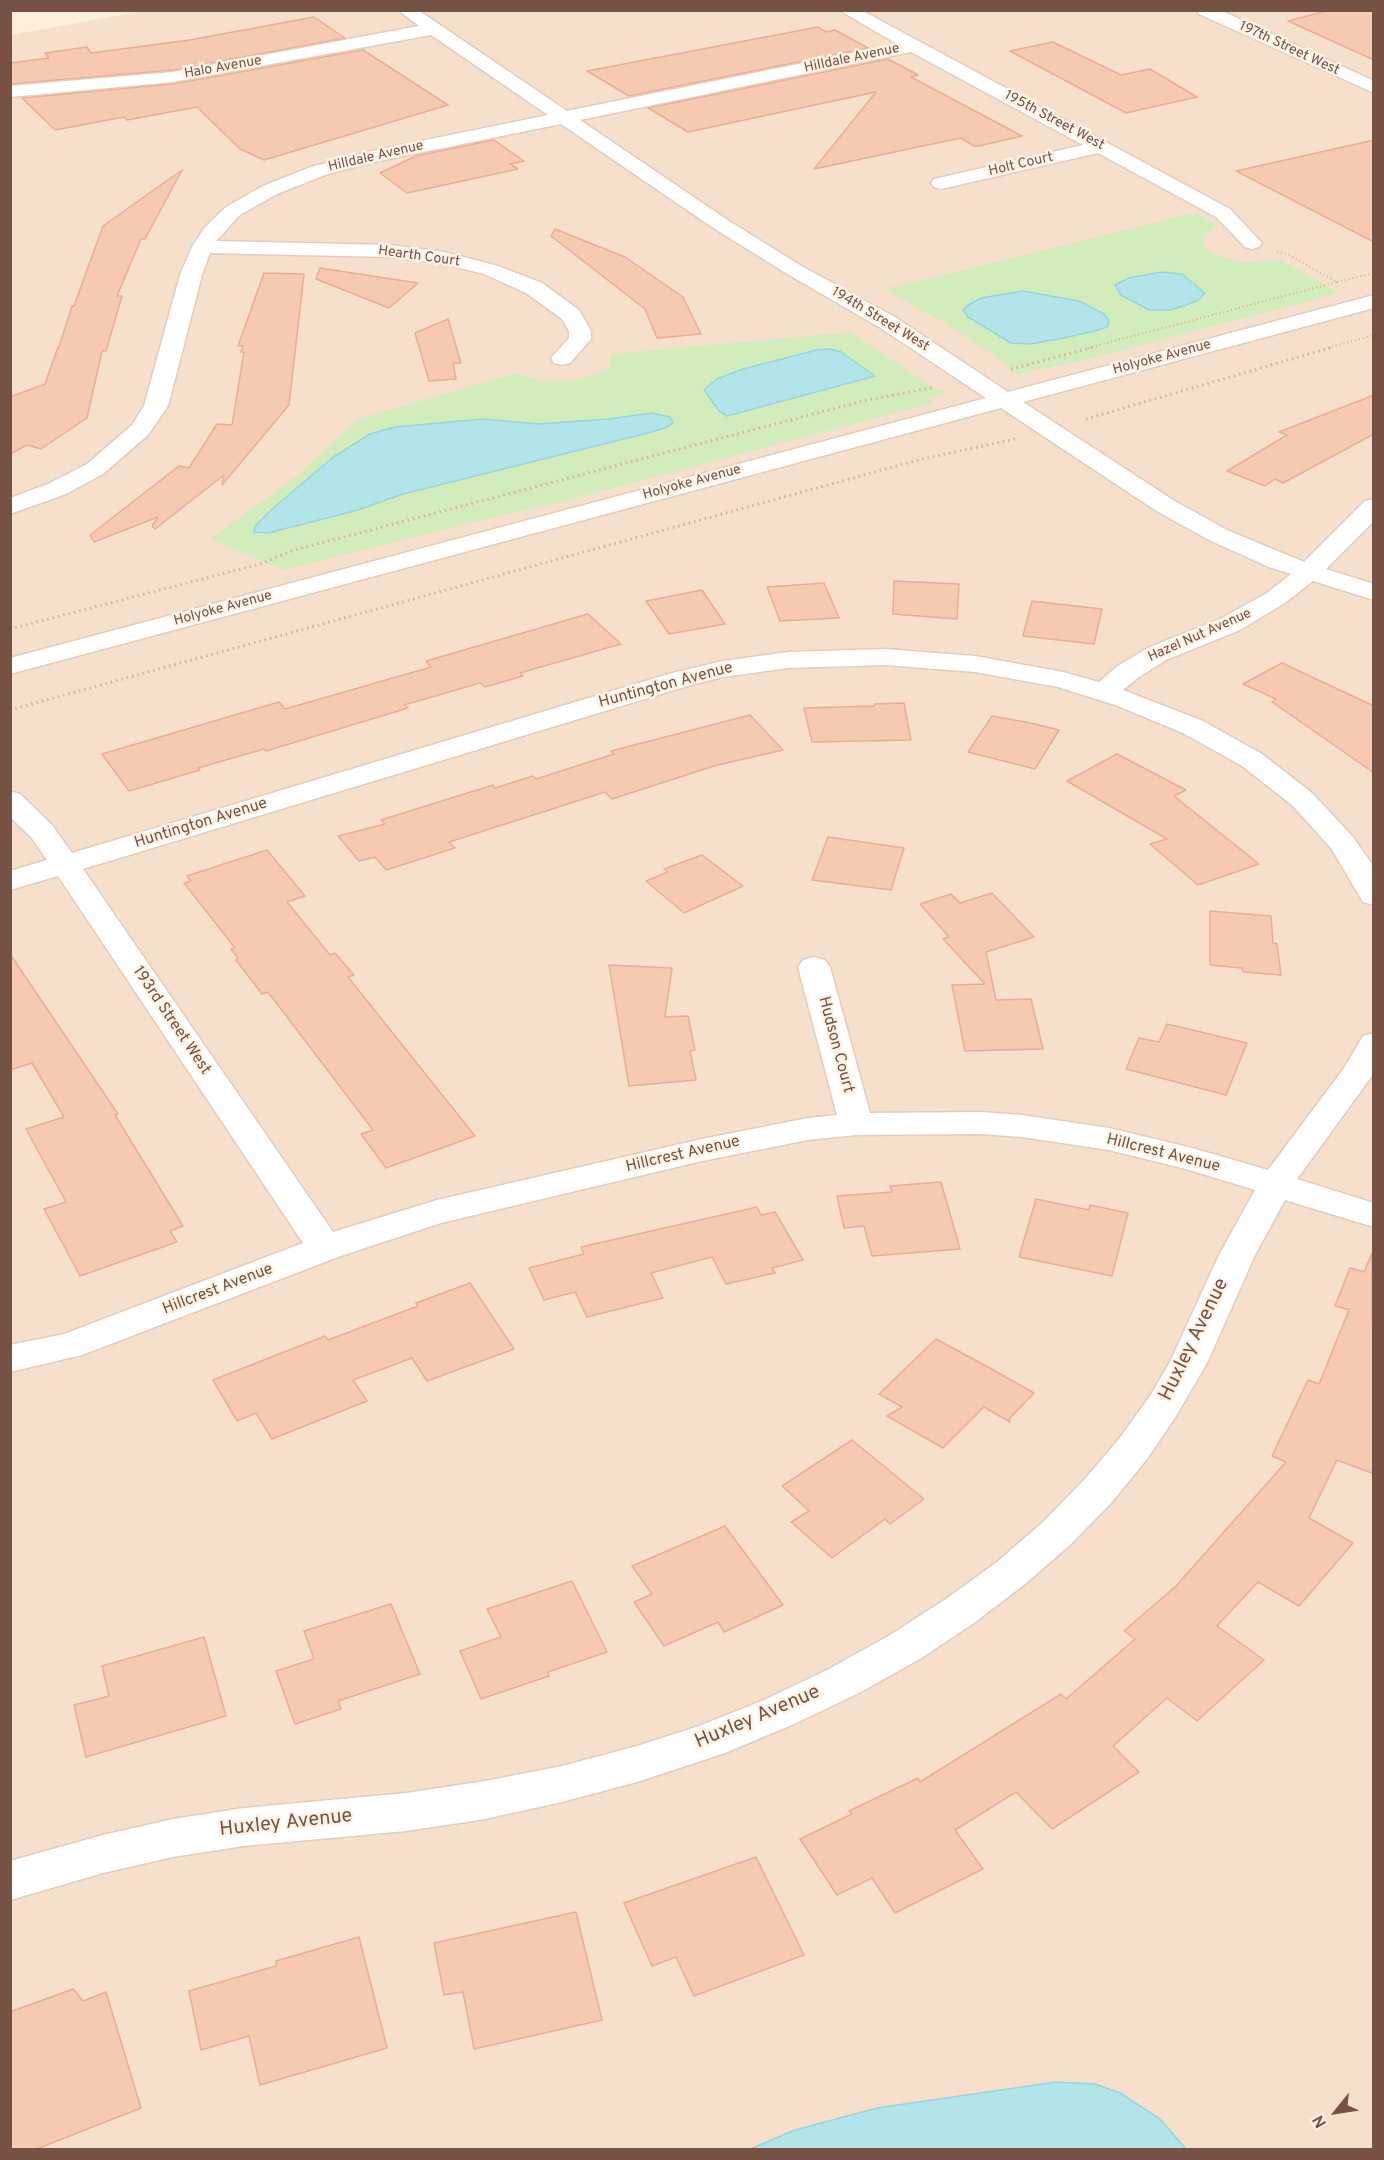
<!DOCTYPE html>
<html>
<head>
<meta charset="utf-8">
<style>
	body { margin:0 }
	#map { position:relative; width:1384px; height:2160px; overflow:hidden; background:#feefdd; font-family:Overpass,sans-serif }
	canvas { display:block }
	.frame { position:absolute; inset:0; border:12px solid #755244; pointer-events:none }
	.north { position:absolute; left:1306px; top:2082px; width:60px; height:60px; -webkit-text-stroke:4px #fff3e6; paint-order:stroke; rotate:240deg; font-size:16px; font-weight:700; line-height:24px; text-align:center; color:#755244 }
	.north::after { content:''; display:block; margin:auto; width:21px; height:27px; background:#755244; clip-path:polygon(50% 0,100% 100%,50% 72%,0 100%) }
</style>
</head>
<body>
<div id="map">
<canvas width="1384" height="2160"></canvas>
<div class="frame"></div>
<div class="north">N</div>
</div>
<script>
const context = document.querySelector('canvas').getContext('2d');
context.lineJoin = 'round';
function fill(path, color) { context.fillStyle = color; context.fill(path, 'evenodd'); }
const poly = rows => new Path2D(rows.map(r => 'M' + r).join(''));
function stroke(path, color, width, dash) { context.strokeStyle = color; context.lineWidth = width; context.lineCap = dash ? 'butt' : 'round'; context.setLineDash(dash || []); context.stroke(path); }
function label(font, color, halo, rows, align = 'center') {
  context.font = font + ' Overpass,sans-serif'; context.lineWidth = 5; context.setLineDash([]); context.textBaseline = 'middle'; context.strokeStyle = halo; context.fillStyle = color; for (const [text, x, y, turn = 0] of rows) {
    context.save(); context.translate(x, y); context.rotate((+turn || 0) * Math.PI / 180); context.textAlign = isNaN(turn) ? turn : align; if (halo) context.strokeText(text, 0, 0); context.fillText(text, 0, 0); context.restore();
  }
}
fill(poly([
	[148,10,1373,11,1373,2149,11,2150,11,35]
]), '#f6e0cb');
fill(poly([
	[1195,213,1217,225,1204,235,1204,245,1210,251,1224,257,1243,262,1280,260,1340,293,1081,361,1018,374,1011,373,1006,364,946,324,884,289],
	[1162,272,1182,274,1200,287,1200,298,1190,304,1171,310,1149,310,1121,295,1115,285,1129,278],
	[1023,291,1067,298,1106,327,1030,344,1011,343,968,317,963,310,968,305,981,298],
	[850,332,935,389,950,391,928,399,933,403,561,502,469,523,284,570,210,539,297,476,358,419,517,373,541,381,579,380,606,368,610,363,610,354],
	[831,349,874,376,727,416,704,389,773,361],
	[652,413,652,432,403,494,358,510,255,525,332,458,395,427,483,419,538,424,578,422]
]), '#d3ecbc');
const water = poly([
	[1161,272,1182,274,1205,293,1197,301,1189,304,1171,310,1149,310,1121,295,1115,285,1129,278,1161,272],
	[1023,291,1079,301,1104,314,1109,321,1107,327,1095,331,1059,339,1031,344,1011,343,968,317,963,310,968,305,981,298,1023,291],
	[831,349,841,352,875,376,727,416,719,411,704,390,717,379,743,369,817,350,831,349],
	[652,413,670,417,673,423,665,428,652,432,403,494,358,510,268,533,254,532,255,526,271,510,332,458,370,434,395,427,483,419,538,424,608,419,652,413],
	[1056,2082,1095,2084,1120,2093,1160,2119,1186,2149,750,2149,795,2130,877,2108,1056,2082]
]);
fill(water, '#b1e5e9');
stroke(water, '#96d6db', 1.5);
const building = poly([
	[1330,10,1374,10,1374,60,1288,21,1330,10],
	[314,17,345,38,173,70,10,84,10,63,49,58,45,53,87,47,91,53,190,40,314,17],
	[818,27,826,32,835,30,868,48,629,96,587,71,818,27],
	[1053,42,1121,75,1150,69,1197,97,1126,113,1010,51,1053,42],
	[363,50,448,105,264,160,240,149,197,107,127,120,124,117,55,130,22,98,173,84,363,50],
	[888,59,918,75,911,77,1022,136,979,146,974,146,961,138,814,169,876,92,688,132,648,108,888,59],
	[494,140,524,161,510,164,518,169,407,193,380,173,416,156,494,140],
	[1374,140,1374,242,1236,171,1374,140],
	[182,170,145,239,141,239,117,296,122,296,106,351,102,351,87,418,41,449,27,445,10,454,10,397,45,384,58,347,59,347,72,306,74,306,103,226,182,170],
	[555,229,625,257,683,297,701,334,657,338,645,309,551,236,555,229],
	[320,268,418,283,389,308,316,279,320,268],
	[264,273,304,274,289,405,222,485,224,475,155,529,152,526,158,517,94,542,90,535,179,466,189,468,217,424,232,425,244,352,241,352,243,346,238,346,264,273],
	[448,319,461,363,453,363,456,379,429,381,415,333,448,319],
	[1374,395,1374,434,1283,483,1275,479,1265,486,1227,471,1287,435,1279,432,1374,395],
	[894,581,959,584,957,619,893,614,894,581],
	[824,583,839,618,780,621,767,587,824,583],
	[702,590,725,624,669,634,646,601,702,590],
	[1032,601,1102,609,1094,644,1023,636,1032,601],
	[588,614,621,644,520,673,523,676,485,687,480,683,404,705,408,708,266,751,264,749,198,768,200,770,129,791,102,754,279,702,285,709,431,667,426,661,588,614],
	[1282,663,1374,706,1374,773,1272,702,1276,699,1243,684,1282,663],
	[904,703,911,740,812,742,804,708,874,706,874,704,904,703],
	[750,715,783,750,714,766,612,799,605,792,449,842,455,848,386,870,375,857,359,861,338,836,385,824,381,820,493,785,495,788,533,776,536,779,614,754,611,751,750,715],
	[992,716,1031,723,1059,730,1035,769,968,752,992,716],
	[1117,754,1186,790,1174,796,1259,864,1198,885,1150,844,1167,839,1067,781,1117,754],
	[828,837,904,848,891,890,812,880,828,837],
	[267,850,305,896,287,902,330,955,335,953,354,975,348,977,475,1136,386,1168,361,1134,373,1130,268,992,262,994,236,960,238,958,231,949,235,948,184,883,191,881,187,876,267,850],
	[702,855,743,886,684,913,646,881,668,872,664,869,702,855],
	[992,893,1034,937,986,952,996,1000,1031,999,1043,1049,965,1051,952,985,985,984,943,939,949,937,920,904,951,894,960,903,992,893],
	[1210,911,1271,916,1273,943,1277,944,1281,975,1243,972,1242,968,1210,965,1210,911],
	[10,954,118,1114,115,1115,183,1226,170,1231,177,1242,80,1276,44,1209,66,1202,26,1129,64,1117,32,1063,10,1070,10,954],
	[609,965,672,968,665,1017,688,1016,695,1050,690,1051,696,1080,629,1086,609,965],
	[1167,1024,1247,1043,1226,1095,1126,1069,1139,1038,1159,1042,1167,1024],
	[941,1182,960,1249,872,1256,864,1226,844,1228,837,1196,892,1192,890,1186,941,1182],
	[1036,1199,1089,1210,1090,1205,1128,1213,1112,1276,1019,1257,1036,1199],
	[757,1207,761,1215,775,1212,803,1260,772,1268,775,1273,726,1284,712,1257,651,1273,663,1298,587,1317,575,1292,544,1300,529,1268,584,1254,581,1247,757,1207],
	[1372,1253,1374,1474,1337,1460,1309,1518,1353,1543,1299,1606,1258,1582,1217,1626,1264,1660,1197,1721,1167,1698,1113,1746,1139,1772,1052,1829,1016,1792,955,1830,983,1869,895,1913,872,1878,837,1895,800,1839,852,1814,849,1811,918,1778,920,1782,1061,1694,1066,1699,1135,1639,1124,1631,1176,1586,1286,1462,1272,1456,1308,1380,1319,1384,1349,1310,1335,1306,1350,1268,1364,1272,1372,1253],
	[470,1283,514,1349,427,1381,412,1358,353,1380,367,1401,272,1439,256,1413,237,1421,213,1380,325,1336,328,1340,418,1306,416,1303,470,1283],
	[936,1339,988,1367,1034,1393,1009,1419,1010,1422,984,1407,943,1448,887,1416,902,1407,879,1394,936,1339],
	[852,1440,924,1499,890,1524,885,1519,832,1558,791,1522,809,1511,782,1486,852,1440],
	[725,1526,783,1605,724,1632,718,1622,664,1646,634,1602,652,1594,632,1566,725,1526],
	[572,1581,607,1652,548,1672,549,1676,481,1699,460,1651,501,1637,487,1609,572,1581],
	[391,1604,420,1674,338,1701,341,1709,295,1724,276,1671,314,1659,304,1631,391,1604],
	[204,1637,226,1716,86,1757,74,1705,109,1696,102,1666,204,1637],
	[756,1857,804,1955,694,1996,676,1957,652,1966,624,1903,756,1857],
	[576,1912,602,2020,474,2049,463,1992,444,1995,434,1943,576,1912],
	[359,1937,387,2048,260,2085,249,2036,201,2050,189,1991,276,1966,276,1961,359,1937],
	[73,1989,83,2001,106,1992,141,2108,34,2150,10,2150,10,2012,73,1989]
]);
fill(building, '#f6c9b3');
stroke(building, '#eaad92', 1.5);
const minor = poly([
	[398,10,418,10,567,111,897,44,839,10,861,10,1230,209,1262,243,1259,247,1252,249,1245,247,1216,217,1098,153,941,189,934,187,931,183,934,179,1083,145,911,52,580,120,729,221,803,267,895,317,1008,392,1374,295,1374,308,1023,402,1173,500,1227,530,1304,562,1365,501,1374,499,1374,521,1326,569,1374,584,1374,600,1313,581,1285,603,1240,630,1166,660,1139,677,1123,690,1203,721,1262,754,1312,793,1353,837,1374,867,1374,905,1363,902,1331,848,1292,805,1242,766,1183,733,1118,706,1058,687,975,672,885,665,788,668,723,677,691,685,83,869,333,1232,437,1200,702,1139,808,1118,837,1115,798,967,803,960,814,957,825,960,830,967,870,1113,980,1112,1022,1115,1109,1128,1192,1148,1268,1170,1344,1068,1363,1036,1374,1033,1374,1073,1297,1179,1374,1203,1374,1227,1285,1200,1255,1255,1207,1363,1176,1416,1147,1459,1112,1502,1071,1544,1025,1584,974,1623,920,1659,859,1693,794,1724,725,1753,637,1782,562,1802,485,1819,406,1831,244,1846,173,1857,103,1873,10,1900,10,1861,103,1835,173,1819,244,1808,406,1793,485,1781,562,1766,637,1746,699,1726,764,1700,829,1669,890,1635,946,1599,997,1562,1043,1522,1084,1480,1119,1439,1150,1396,1170,1362,1219,1255,1255,1190,1186,1169,1109,1150,1022,1137,980,1134,856,1135,808,1140,702,1161,441,1223,338,1257,82,1355,10,1372,10,1345,64,1334,303,1243,58,876,10,890,10,871,47,860,31,837,10,817,10,791,20,794,52,825,72,853,672,673,723,661,788,652,885,649,975,656,1063,672,1099,682,1119,665,1148,648,1222,618,1267,593,1291,574,1269,567,1209,540,1155,510,1001,408,10,674,10,658,986,398,879,327,789,275,715,229,561,124,369,163,325,175,277,194,240,215,216,241,390,245,444,252,498,266,542,283,579,310,591,331,591,339,570,363,562,365,554,363,551,358,569,338,569,331,562,319,526,293,484,274,444,264,390,257,210,253,202,275,168,406,148,435,103,474,66,494,10,514,10,498,48,484,87,464,132,425,144,406,180,275,192,247,205,227,226,207,263,186,311,167,367,152,548,115,431,35,173,82,10,97,10,86,173,72,419,26,398,10],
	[1197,10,1220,10,1374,81,1374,93,1199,14,1197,10]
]);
stroke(minor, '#e4ccbc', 3);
stroke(poly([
	[1337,282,1374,273],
	[1088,348,1337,282,1291,256,1276,251],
	[1328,348,1374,335]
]), '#daac97', 2, [1, 3]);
stroke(poly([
	[1011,369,1094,347],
	[1086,419,1333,347],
	[10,629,260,564,294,550,863,401,935,387],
	[10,710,922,459,1015,439]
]), '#daac97', 3, [1.5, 4]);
stroke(poly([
	[1373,2150,1374,2141]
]), '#daac97', 5, [2, 6]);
fill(minor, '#fff');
label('14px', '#755244', '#fff3e6', [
	["197th Street West",1289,49,25],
	["Hilldale Avenue",852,59,-12],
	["Halo Avenue",223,68,-10],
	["195th Street West",1054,121,28],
	["Hilldale Avenue",376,157,-13],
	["Holt Court",1021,165,-13],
	["Hearth Court",419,257,8],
	["194th Street West",880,320,31],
	["Holyoke Avenue",1162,358,-15],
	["Holyoke Avenue",692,483,-15],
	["Holyoke Avenue",223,609,-15],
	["Hazel Nut Avenue",1200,636,-24]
]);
label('16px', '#755244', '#fff3e6', [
	["Huntington Avenue",666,686,-15],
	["Huntington Avenue",201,824,-17],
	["193rd Street West",171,1021,56],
	["Hudson Court",835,1045,75],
	["Hillcrest Avenue",1163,1154,14],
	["Hillcrest Avenue",683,1155,-13],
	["Hillcrest Avenue",218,1290,-21]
]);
label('20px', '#755244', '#fff3e6', [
	["Huxley Avenue",1195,1340,-64],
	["Huxley Avenue",758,1718,-23],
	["Huxley Avenue",286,1824,-6]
]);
</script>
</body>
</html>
